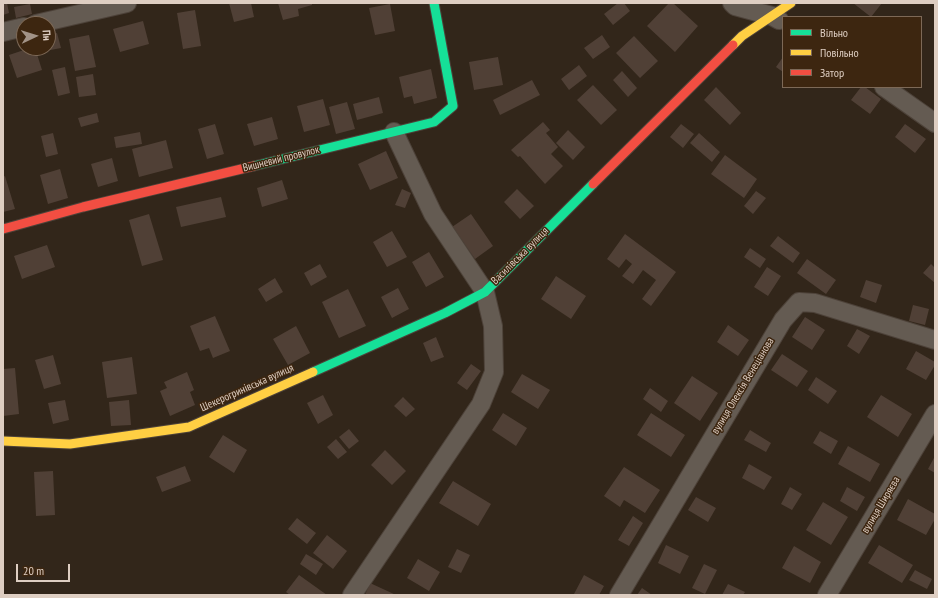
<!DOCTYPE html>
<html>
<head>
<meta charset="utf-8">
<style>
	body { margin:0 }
	#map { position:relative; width:938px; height:598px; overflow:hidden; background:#32261a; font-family:"PT Sans Narrow",sans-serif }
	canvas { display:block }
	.frame { position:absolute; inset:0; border:4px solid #decec2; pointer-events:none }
	.legend { position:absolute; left:782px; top:16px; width:140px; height:72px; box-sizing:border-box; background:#3d2610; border:1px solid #7d6957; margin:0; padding:5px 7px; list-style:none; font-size:12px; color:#decec2 }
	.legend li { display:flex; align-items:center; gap:8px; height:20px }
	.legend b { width:20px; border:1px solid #7d6957 }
	.north { position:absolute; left:16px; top:16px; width:40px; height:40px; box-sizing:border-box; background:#3d2610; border:1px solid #7d6957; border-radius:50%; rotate:86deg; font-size:11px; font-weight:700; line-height:16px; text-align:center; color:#decec2 }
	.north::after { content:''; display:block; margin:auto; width:14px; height:18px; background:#a29387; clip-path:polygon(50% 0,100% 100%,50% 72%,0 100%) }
	.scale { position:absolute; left:16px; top:564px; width:54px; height:18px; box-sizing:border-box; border:2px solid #decec2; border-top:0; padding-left:5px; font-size:12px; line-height:14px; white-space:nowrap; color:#decec2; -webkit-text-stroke:3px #3d2610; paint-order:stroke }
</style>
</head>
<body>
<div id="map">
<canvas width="938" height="598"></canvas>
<div class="frame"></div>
<ul class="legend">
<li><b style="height:5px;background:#16e098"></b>Вільно</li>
<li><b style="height:5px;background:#ffcf43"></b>Повільно</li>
<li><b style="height:5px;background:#f24e42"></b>Затор</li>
</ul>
<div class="north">Пн</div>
<div class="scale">20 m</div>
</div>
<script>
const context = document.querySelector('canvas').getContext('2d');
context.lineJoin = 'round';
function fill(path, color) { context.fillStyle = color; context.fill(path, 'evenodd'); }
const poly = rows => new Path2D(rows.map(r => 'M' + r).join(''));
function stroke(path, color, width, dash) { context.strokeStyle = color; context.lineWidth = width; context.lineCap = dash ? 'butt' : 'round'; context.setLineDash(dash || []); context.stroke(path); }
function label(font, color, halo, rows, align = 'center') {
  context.font = font + ' "PT Sans Narrow",sans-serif'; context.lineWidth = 3; context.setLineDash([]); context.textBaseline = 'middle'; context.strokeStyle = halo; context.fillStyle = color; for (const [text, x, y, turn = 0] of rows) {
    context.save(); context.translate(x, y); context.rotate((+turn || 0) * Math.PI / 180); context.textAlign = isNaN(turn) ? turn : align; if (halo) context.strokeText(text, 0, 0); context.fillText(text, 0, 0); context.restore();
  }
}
fill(poly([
	[3,3,7,3,9,13,3,15],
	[229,3,251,3,254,17,234,22],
	[278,3,312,3,312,5,298,9,299,16,283,20],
	[618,3,624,3,630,11,613,25,604,14],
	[669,3,673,3,698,26,675,52,647,26],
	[853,3,882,3,871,17],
	[30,4,32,14,16,18,14,7],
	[390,4,395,31,375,35,369,8],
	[195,10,201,46,183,49,177,13],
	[143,21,149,44,120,52,113,29],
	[57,33,61,48,40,52,39,48,48,48,48,35],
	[89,35,96,67,75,71,69,39],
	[602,35,610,47,593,59,584,48],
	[634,36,658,61,640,78,616,53],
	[30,48,35,48,42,70,17,78,9,55],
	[498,57,503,85,474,90,469,62],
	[783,57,783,72,776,67],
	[579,65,587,76,569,90,561,79],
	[65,67,70,93,58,96,52,70],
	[431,69,437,98,414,104,412,96,404,98,399,77],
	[622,71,637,88,628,97,613,80],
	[93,74,96,95,79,97,76,77],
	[532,80,540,95,500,115,493,100],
	[593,85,617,110,601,125,577,100],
	[716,87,741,113,730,125,704,100],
	[861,87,865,87,881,99,870,114,851,100],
	[379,97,383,113,357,120,353,104],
	[323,99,330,125,304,132,297,106],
	[347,102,355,129,336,134,329,107],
	[97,113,99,122,81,127,78,118],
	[272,117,278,139,254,146,247,124],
	[543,122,550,130,546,133,558,147,551,154,563,166,545,184,520,156,518,157,511,150],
	[215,124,224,154,207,159,198,129],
	[681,124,694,134,683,148,670,137],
	[905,124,926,139,915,153,895,137],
	[568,130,585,147,573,160,556,143],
	[140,132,142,144,116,148,114,137],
	[53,133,58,154,46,157,41,136],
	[699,133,720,152,712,162,690,143],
	[166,140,173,168,139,177,132,149],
	[386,151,398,178,370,190,358,164],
	[725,155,757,179,744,198,711,174],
	[112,158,118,181,98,187,91,164],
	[60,169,68,198,48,204,40,175],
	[5,176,15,209,3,212,3,177],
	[282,180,288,199,262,207,257,188],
	[402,189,411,193,405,208,395,205],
	[517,189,534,206,520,219,504,202],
	[756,191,766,198,753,214,744,206],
	[221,197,226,217,181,227,176,207],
	[149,214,163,260,142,266,129,220],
	[471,214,493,246,475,259,452,227],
	[392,231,407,257,387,267,373,242],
	[625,234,676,272,651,306,642,299,656,280,643,270,633,284,622,276,632,264,626,259,619,268,607,259],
	[778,236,800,253,793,263,770,246],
	[47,245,55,267,22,279,14,256],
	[750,248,766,259,760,268,744,257],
	[429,252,444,277,426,287,412,262],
	[807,259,836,280,826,294,797,273],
	[320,264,327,277,311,286,304,273],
	[931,264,935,268,935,283,923,273],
	[767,267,781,276,768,296,754,287],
	[556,276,586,296,571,319,541,299],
	[275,278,283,292,266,302,258,289],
	[866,280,882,285,876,303,860,297],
	[398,288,409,309,392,318,381,297],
	[348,289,366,326,339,338,322,302],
	[913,305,929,309,925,325,909,321],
	[215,316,230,351,213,358,209,348,200,351,190,326],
	[805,317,825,330,812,350,792,337],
	[728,325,749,340,738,356,717,342],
	[296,326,310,353,288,365,273,339],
	[857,329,870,336,859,354,847,346],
	[436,337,444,357,431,362,423,343],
	[916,351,935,362,935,365,926,380,906,369],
	[782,354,808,371,797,387,771,370],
	[53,355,61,384,44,389,35,360],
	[132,357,137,394,107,398,102,362],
	[471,364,481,371,467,390,457,383],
	[15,368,19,414,3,416,3,369],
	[187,372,194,390,190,392,195,405,170,416,160,391,167,388,164,382],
	[522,374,550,390,538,409,511,392],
	[692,376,718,393,700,421,674,403],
	[816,377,837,391,828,404,808,390],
	[650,388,668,401,661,412,643,399],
	[323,395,333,415,318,424,307,403],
	[881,395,912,414,898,437,867,417],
	[403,397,415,409,406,417,394,406],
	[65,400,69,420,53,424,48,403],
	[129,400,131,425,111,426,109,402],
	[503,413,527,428,516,446,492,430],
	[651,413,685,435,671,457,637,435],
	[349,429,359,441,349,449,339,437],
	[750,430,771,443,766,452,744,440],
	[820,431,838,441,831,454,813,443],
	[223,435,247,450,234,473,209,457],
	[336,439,347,452,338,459,327,447],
	[848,446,880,464,870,482,838,464],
	[385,450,406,471,392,485,371,465],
	[935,456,935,473,928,469],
	[749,464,772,477,764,490,742,478],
	[185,466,191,481,162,492,156,477],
	[624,467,660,490,645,513,624,500,620,507,604,496],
	[53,471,55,515,36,516,34,472],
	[453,481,491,504,478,526,439,503],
	[790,487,802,494,792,510,781,504],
	[847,487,865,497,857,511,840,501],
	[696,497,716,508,708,522,688,510],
	[908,499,935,514,935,519,926,535,897,520],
	[823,502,848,517,831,545,806,530],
	[633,516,643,523,629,546,618,540],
	[297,518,316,533,307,544,288,529],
	[327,535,347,551,333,569,313,553],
	[666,545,689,556,680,574,658,563],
	[879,545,913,565,902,583,868,563],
	[794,546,821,562,810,583,782,568],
	[457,549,470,555,461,573,448,567],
	[306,554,323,564,316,575,300,564],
	[418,559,440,572,429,591,407,578],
	[704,564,717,570,705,594,692,588],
	[915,570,932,579,927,589,909,580],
	[299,575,327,595,290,595,286,592],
	[584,575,604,586,599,595,576,595,574,594],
	[370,583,396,595,365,595],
	[728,584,745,592,743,595,722,595],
	[642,588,652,595,637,595]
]), '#504036');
const street = poly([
	[732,3,735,6,772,16,779,20],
	[36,24,127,3],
	[3,32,24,27],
	[884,87,935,123],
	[352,595,481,404,494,372,493,326,485,292,433,214,394,132],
	[619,595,783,320,799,302,815,303,935,340],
	[827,595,935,414]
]);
const fast = poly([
	[254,166,434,122,453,106,434,3],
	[313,372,445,313,485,292,593,184]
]);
const slow = poly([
	[733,45,742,36,791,3],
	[3,441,70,444,189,427,313,372]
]);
const jam = poly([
	[593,184,733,45],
	[3,229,83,207,254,166]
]);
stroke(street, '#4d4239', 20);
stroke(fast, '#4d4239', 11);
stroke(slow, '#4d4239', 11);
stroke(jam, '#4d4239', 11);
stroke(street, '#645b52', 18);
stroke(fast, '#16e098', 9);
stroke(slow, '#ffcf43', 9);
stroke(jam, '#f24e42', 9);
label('11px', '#decec2', '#3d2610', [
	["Вишневий провулок",281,159,-14],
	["Василівська вулиця",520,256,-45],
	["вулиця Олексія Венеціанова",743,386,-59],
	["Шекерогринівська вулиця",247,388,-24],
	["вулиця Ширяєва",881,505,-59]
]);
</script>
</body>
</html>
